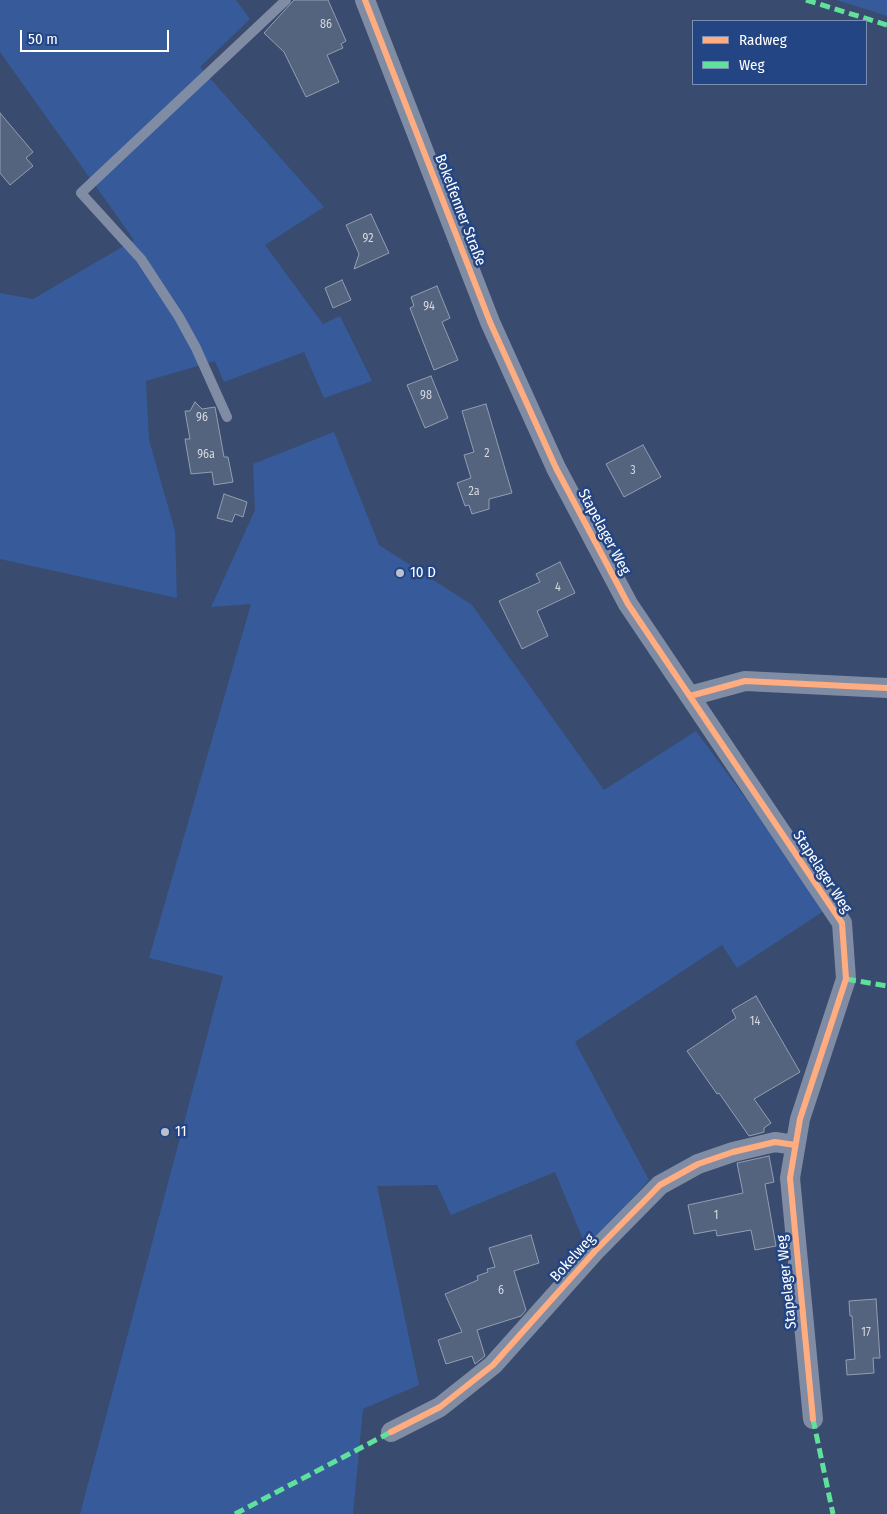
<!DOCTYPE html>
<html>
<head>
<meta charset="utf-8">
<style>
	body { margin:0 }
	#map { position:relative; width:887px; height:1514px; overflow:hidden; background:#394b6e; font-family:"Fira Sans Condensed",sans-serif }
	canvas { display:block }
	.legend { position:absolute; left:692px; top:20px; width:175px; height:65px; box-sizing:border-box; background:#234584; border:1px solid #7b8fb5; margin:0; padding:6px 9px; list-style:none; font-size:15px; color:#fff }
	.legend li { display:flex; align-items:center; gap:10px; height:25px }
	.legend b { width:25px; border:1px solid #7b8fb5 }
	.scale { position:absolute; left:20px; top:30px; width:149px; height:22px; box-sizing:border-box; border:2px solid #fff; border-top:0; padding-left:6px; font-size:15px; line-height:18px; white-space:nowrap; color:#fff; -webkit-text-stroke:4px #234584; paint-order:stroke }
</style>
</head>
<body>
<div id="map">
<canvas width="887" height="1514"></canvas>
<ul class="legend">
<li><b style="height:6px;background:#ffac80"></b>Radweg</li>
<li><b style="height:6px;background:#60e19b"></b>Weg</li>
</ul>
<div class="scale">50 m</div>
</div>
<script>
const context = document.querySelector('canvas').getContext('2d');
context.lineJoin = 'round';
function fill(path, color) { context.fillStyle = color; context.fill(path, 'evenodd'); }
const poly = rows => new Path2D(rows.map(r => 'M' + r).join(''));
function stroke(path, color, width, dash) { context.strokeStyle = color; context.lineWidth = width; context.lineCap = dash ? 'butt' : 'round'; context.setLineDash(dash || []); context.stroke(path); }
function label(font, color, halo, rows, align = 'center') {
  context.font = font + ' "Fira Sans Condensed",sans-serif'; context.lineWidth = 5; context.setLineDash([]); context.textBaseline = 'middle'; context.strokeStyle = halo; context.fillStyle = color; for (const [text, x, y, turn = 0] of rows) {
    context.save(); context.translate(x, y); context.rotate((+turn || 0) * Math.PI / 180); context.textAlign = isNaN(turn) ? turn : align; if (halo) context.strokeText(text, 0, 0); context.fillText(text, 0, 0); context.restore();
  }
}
fill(poly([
	[0,0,236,0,250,19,200,67,324,207,265,245,323,324,340,316,372,381,324,398,304,352,224,382,215,361,146,381,149,440,175,531,177,598,0,559,0,293,33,299,134,240,0,52],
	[836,0,887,0,887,16,859,7],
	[334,432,379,545,472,605,604,790,696,731,827,909,737,968,722,945,575,1042,649,1180,587,1249,555,1172,451,1215,437,1185,377,1186,419,1385,363,1409,353,1514,80,1514,223,976,149,958,251,604,211,607,255,510,253,464]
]), '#375b9a');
const building = poly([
	[294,0,328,0,346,41,341,44,343,48,327,55,339,82,306,97,284,52,264,33,294,0],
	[0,113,33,152,26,158,33,166,10,185,0,173,0,113],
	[371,214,389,253,354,269,359,254,346,225,371,214],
	[342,280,351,300,333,308,325,288,342,280],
	[437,286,450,318,442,322,458,360,434,370,410,308,414,306,411,297,437,286],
	[431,376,448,418,425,428,407,385,431,376],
	[195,402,202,409,215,407,224,457,228,457,233,482,214,485,212,472,191,474,185,439,190,439,185,411,190,411,195,402],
	[486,404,512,493,489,499,489,509,472,514,469,505,465,506,457,483,471,478,464,455,474,452,462,411,486,404],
	[643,445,661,477,624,497,606,464,643,445],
	[224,494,247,502,243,517,235,514,232,522,217,518,224,494],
	[560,562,575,593,537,611,548,636,522,649,499,601,540,582,536,574,560,562],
	[756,996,800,1072,754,1099,771,1123,764,1128,764,1132,749,1136,719,1093,717,1094,687,1051,736,1018,732,1010,756,996],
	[769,1156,774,1182,765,1184,776,1246,755,1250,751,1230,717,1236,716,1230,694,1234,688,1205,743,1193,737,1163,769,1156],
	[531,1235,539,1263,514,1271,526,1310,521,1316,477,1330,485,1356,475,1364,472,1356,446,1364,438,1340,462,1332,445,1294,478,1280,477,1276,488,1272,487,1269,495,1267,489,1248,531,1235],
	[876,1299,880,1358,873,1358,874,1373,847,1375,846,1360,855,1359,852,1316,850,1316,849,1301,876,1299]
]);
fill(building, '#54637e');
stroke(building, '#939eb2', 1);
stroke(poly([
	[227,417,196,348,179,317,141,259,81,193,286,0]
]), '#808ca4', 10);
stroke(poly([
	[365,0,490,322,556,468,628,604,842,923,846,979,800,1119,790,1178,813,1419],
	[690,696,745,681,887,688],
	[391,1432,440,1407,493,1365,595,1251,660,1185,698,1164,733,1152,775,1142,795,1145]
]), '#808ca4', 20);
stroke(poly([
	[806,0,887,25],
	[846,979,887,986],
	[813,1419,833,1514],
	[235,1514,391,1432]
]), '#60e19b', 5, [10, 5]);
stroke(poly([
	[365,0,490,322,556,468,628,604,842,923,846,979,800,1119,790,1178,813,1419],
	[690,696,745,681,887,688],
	[391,1432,440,1407,493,1365,595,1251,660,1185,698,1164,733,1152,775,1142,795,1145]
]), '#ffac80', 6);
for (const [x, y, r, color] of [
	[400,573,5,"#bac0cc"],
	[165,1132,5,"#bac0cc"]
]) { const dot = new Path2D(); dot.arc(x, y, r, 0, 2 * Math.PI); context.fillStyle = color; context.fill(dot); stroke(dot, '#234584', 2); }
label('12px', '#d4d8df', null, [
	["86",326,25],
	["92",368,239],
	["94",429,307],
	["98",426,396],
	["96",202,418],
	["2",487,454],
	["96a",206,455],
	["3",633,471],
	["2a",474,492],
	["4",558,588],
	["14",755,1022],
	["1",716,1216],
	["6",501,1291],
	["17",866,1333]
]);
label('15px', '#fff', '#234584', [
	["Bokelfenner Straße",460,210,69],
	["Stapelager Weg",604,532,62],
	["Stapelager Weg",822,872,57],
	["Bokelweg",573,1258,-48],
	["Stapelager Weg",787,1282,-96]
]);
label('15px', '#fff', '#234584', [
	["10 D",410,573],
	["11",175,1132]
], 'left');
</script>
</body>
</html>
